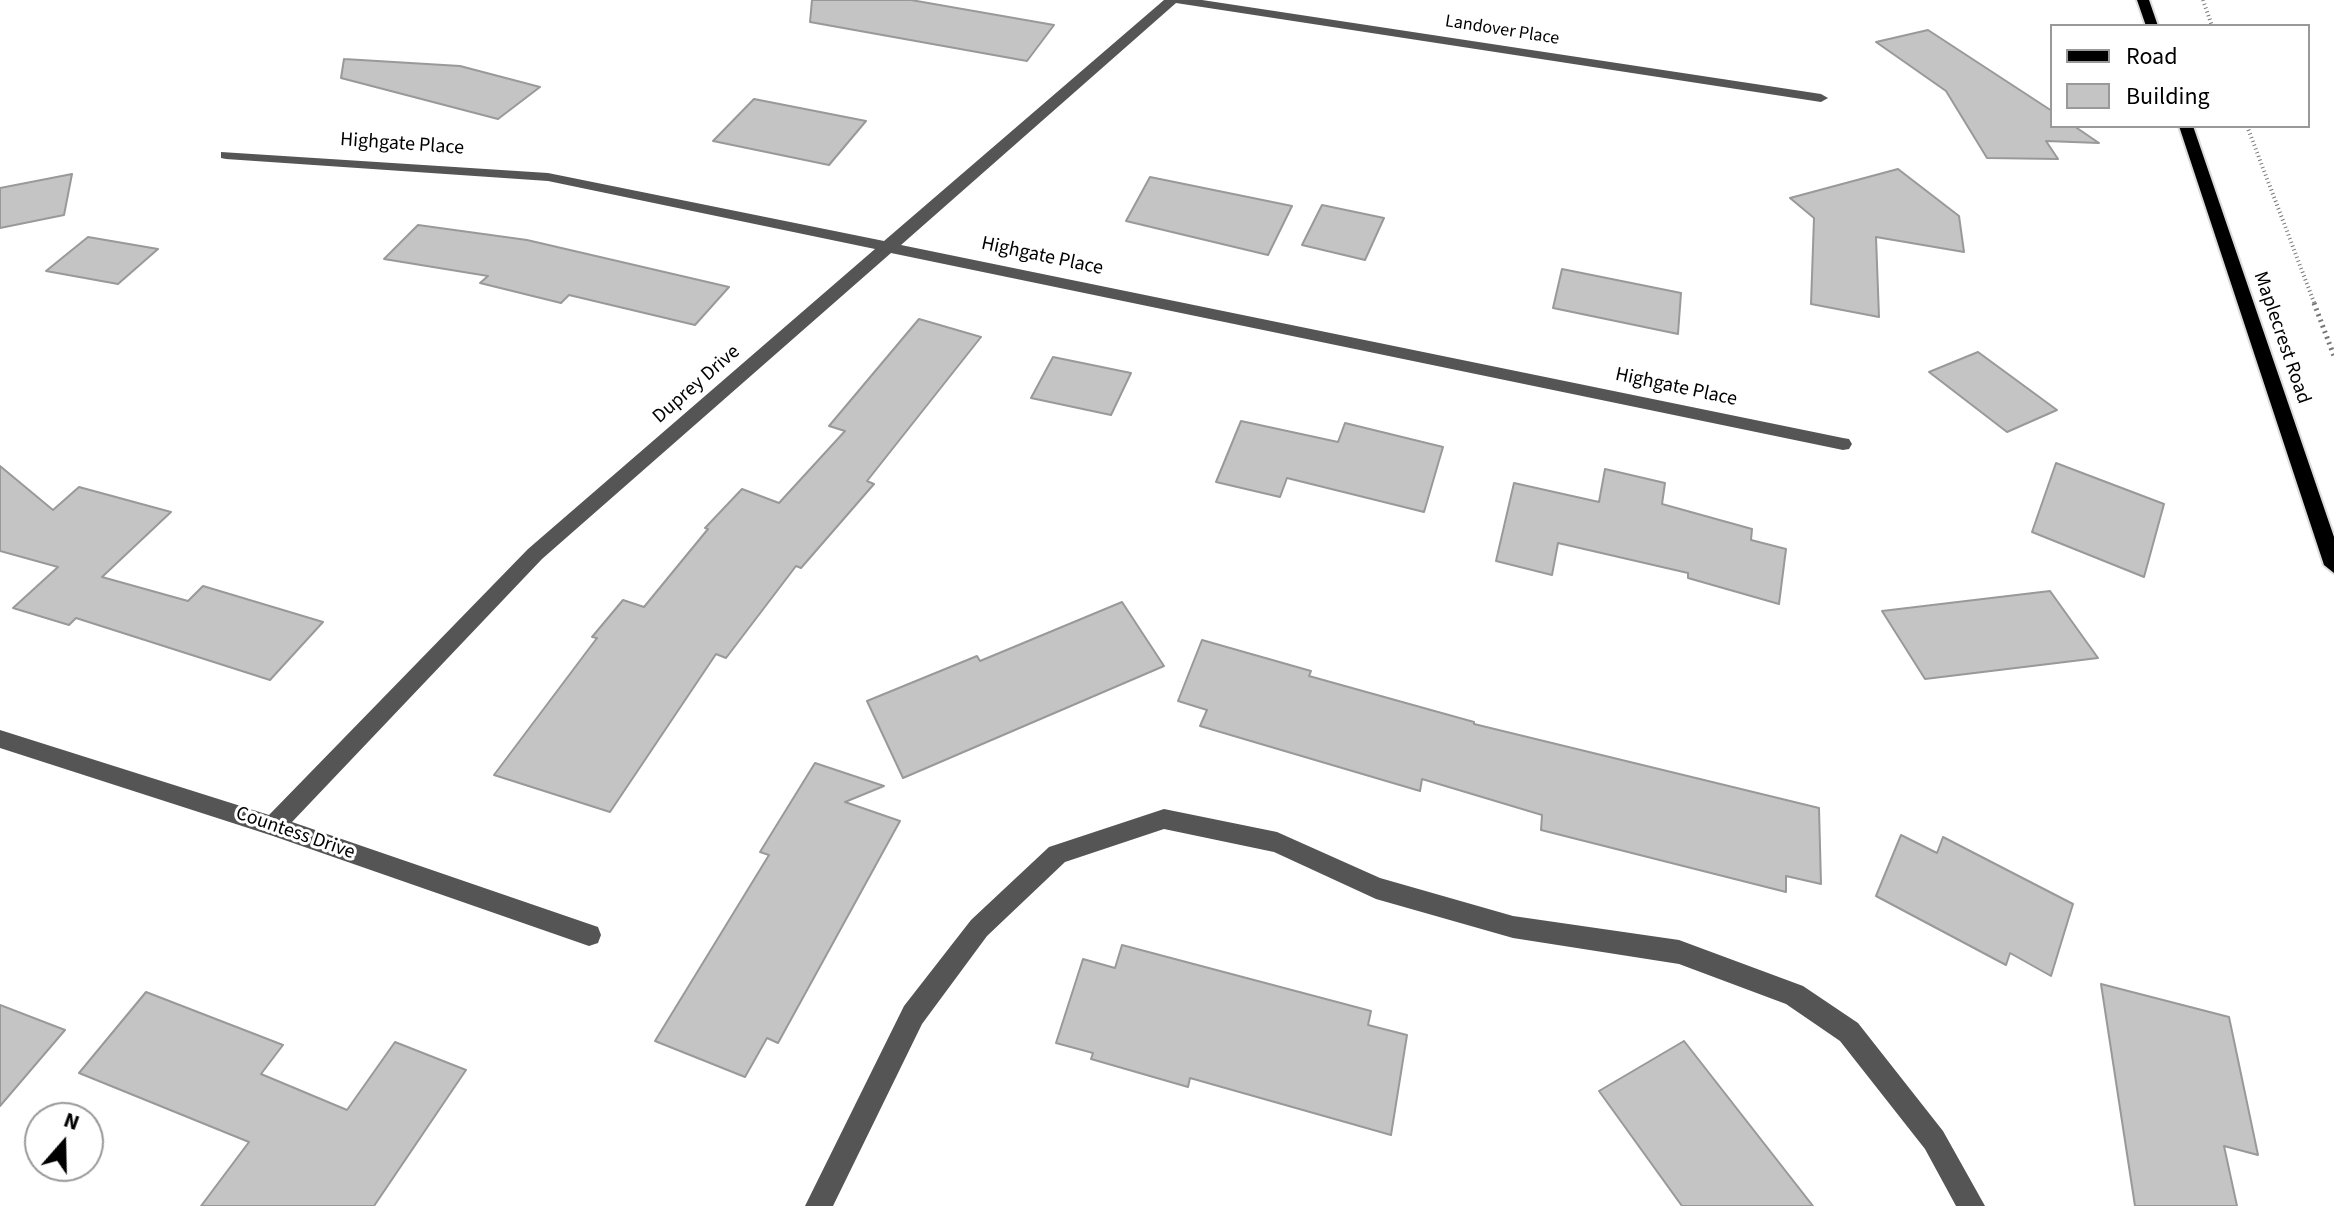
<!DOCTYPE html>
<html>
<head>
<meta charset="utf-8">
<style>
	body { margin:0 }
	#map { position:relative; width:2334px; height:1206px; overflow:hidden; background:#fff; font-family:"Source Sans 3",sans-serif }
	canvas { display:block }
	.legend { position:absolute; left:2050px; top:24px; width:260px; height:104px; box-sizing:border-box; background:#fff; border:2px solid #999; margin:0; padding:10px 14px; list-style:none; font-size:24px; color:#000 }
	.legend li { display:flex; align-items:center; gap:16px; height:40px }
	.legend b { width:40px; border:2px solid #999 }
	.north { position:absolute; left:24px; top:1102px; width:80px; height:80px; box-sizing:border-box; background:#fff; border:2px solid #999; border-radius:50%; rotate:20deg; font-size:22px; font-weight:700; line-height:32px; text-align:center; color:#000 }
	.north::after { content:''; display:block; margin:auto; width:28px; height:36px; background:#000; clip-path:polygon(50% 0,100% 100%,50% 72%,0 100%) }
</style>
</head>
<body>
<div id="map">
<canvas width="2334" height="1206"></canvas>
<ul class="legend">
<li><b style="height:10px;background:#000"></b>Road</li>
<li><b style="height:22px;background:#c4c4c4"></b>Building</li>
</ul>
<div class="north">N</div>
</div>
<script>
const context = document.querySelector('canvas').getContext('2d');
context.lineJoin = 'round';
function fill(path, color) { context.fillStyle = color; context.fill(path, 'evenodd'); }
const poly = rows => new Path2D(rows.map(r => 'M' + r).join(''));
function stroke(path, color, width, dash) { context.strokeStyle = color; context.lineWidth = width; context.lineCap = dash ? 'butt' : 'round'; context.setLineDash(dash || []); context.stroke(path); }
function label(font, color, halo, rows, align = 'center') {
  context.font = font + ' "Source Sans 3",sans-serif'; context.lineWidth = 6; context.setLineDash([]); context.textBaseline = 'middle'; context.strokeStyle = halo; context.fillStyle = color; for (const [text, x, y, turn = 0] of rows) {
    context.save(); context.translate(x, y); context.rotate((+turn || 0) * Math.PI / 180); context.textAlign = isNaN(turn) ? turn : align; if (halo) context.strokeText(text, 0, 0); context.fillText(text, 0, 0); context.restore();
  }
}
const building = poly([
	[812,0,911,0,1054,25,1027,61,810,22,812,0],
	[1928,30,2052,111,2052,126,2074,126,2099,143,2046,141,2058,159,1987,158,1946,91,1876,42,1928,30],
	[344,59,460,66,540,87,498,119,341,78,344,59],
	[754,99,866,121,829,165,713,141,754,99],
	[1898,169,1959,216,1964,252,1876,237,1879,317,1811,304,1814,218,1790,198,1898,169],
	[72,174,64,215,0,228,0,188,72,174],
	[1150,177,1292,206,1268,255,1126,221,1150,177],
	[1322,205,1384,218,1365,260,1302,245,1322,205],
	[418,225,527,240,729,287,695,325,569,295,561,303,480,283,488,276,384,259,418,225],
	[88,237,158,249,118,284,46,271,88,237],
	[1562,269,1681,293,1678,334,1553,308,1562,269],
	[919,319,981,337,867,481,874,484,801,568,796,566,726,658,716,654,610,812,494,775,597,638,592,637,623,600,644,607,708,529,705,528,742,489,779,503,845,431,829,426,919,319],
	[1978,352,2057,410,2007,432,1929,372,1978,352],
	[1053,357,1131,373,1111,415,1031,398,1053,357],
	[1241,421,1338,442,1345,423,1443,447,1424,512,1287,478,1280,497,1216,482,1241,421],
	[2056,463,2164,504,2144,577,2032,532,2056,463],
	[0,466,53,510,79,487,171,512,102,577,188,601,203,586,323,622,270,680,76,618,69,625,13,608,58,567,0,551,0,466],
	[1605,469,1665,483,1662,504,1752,529,1751,540,1786,549,1779,604,1688,578,1688,573,1558,543,1552,575,1496,561,1514,483,1599,502,1605,469],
	[2050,591,2098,658,1925,679,1882,611,2050,591],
	[1122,602,1164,666,903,778,867,701,977,656,980,661,1122,602],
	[1202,640,1311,671,1309,676,1474,722,1474,724,1819,808,1821,884,1786,876,1786,892,1541,830,1542,815,1422,779,1420,791,1200,726,1207,710,1178,701,1202,640],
	[815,763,884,786,845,802,900,821,778,1043,767,1038,745,1077,655,1041,769,855,760,852,815,763],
	[1901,835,1937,853,1943,837,2073,904,2051,976,2010,953,2006,965,1876,896,1901,835],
	[1122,945,1371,1011,1368,1025,1407,1035,1391,1135,1190,1078,1188,1087,1091,1059,1093,1053,1056,1043,1083,959,1115,968,1122,945],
	[2101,984,2229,1017,2258,1155,2224,1146,2237,1206,2135,1206,2101,984],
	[146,992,283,1045,261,1074,347,1110,395,1042,466,1070,374,1206,201,1206,249,1142,79,1073,146,992],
	[0,1005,65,1030,0,1106,0,1005],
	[1684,1041,1813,1206,1682,1206,1599,1091,1684,1041]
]);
fill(building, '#c4c4c4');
stroke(building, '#999', 2);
const major = poly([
	[2137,0,2149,0,2158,26,2146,26,2137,0],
	[2179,126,2193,126,2334,537,2334,573,2324,565,2179,126]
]);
stroke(major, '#dbdbdb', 4);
stroke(poly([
	[2203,0,2212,26],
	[2247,126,2315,305]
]), '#777', 4, [1, 3]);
stroke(poly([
	[2314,303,2334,356]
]), '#777', 5, [2, 4]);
fill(poly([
	[1164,0,1202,0,1821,94,1828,98,1821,102,1176,3,901,245,1843,438,1849,439,1852,444,1849,449,1843,450,891,253,542,559,292,822,598,927,601,935,598,943,589,946,273,836,0,748,0,730,269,815,528,549,875,249,548,181,226,159,221,158,221,152,548,173,884,241,1164,0],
	[1164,809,1277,832,1380,878,1513,916,1679,940,1803,986,1858,1023,1943,1131,1985,1206,1956,1206,1925,1149,1840,1041,1786,1004,1679,964,1513,938,1376,899,1274,852,1164,829,1065,862,987,936,922,1024,833,1206,805,1206,904,1006,971,920,1049,847,1164,809]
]), '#555');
fill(major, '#000');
label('18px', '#000', '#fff', [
	["Landover Place",1502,31,9]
]);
label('20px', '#000', '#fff', [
	["Highgate Place",402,145,4],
	["Highgate Place",1042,257,12],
	["Maplecrest Road",2281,338,71],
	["Duprey Drive",697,385,-41],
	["Highgate Place",1676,388,12],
	["Countess Drive",295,834,19]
]);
</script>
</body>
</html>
